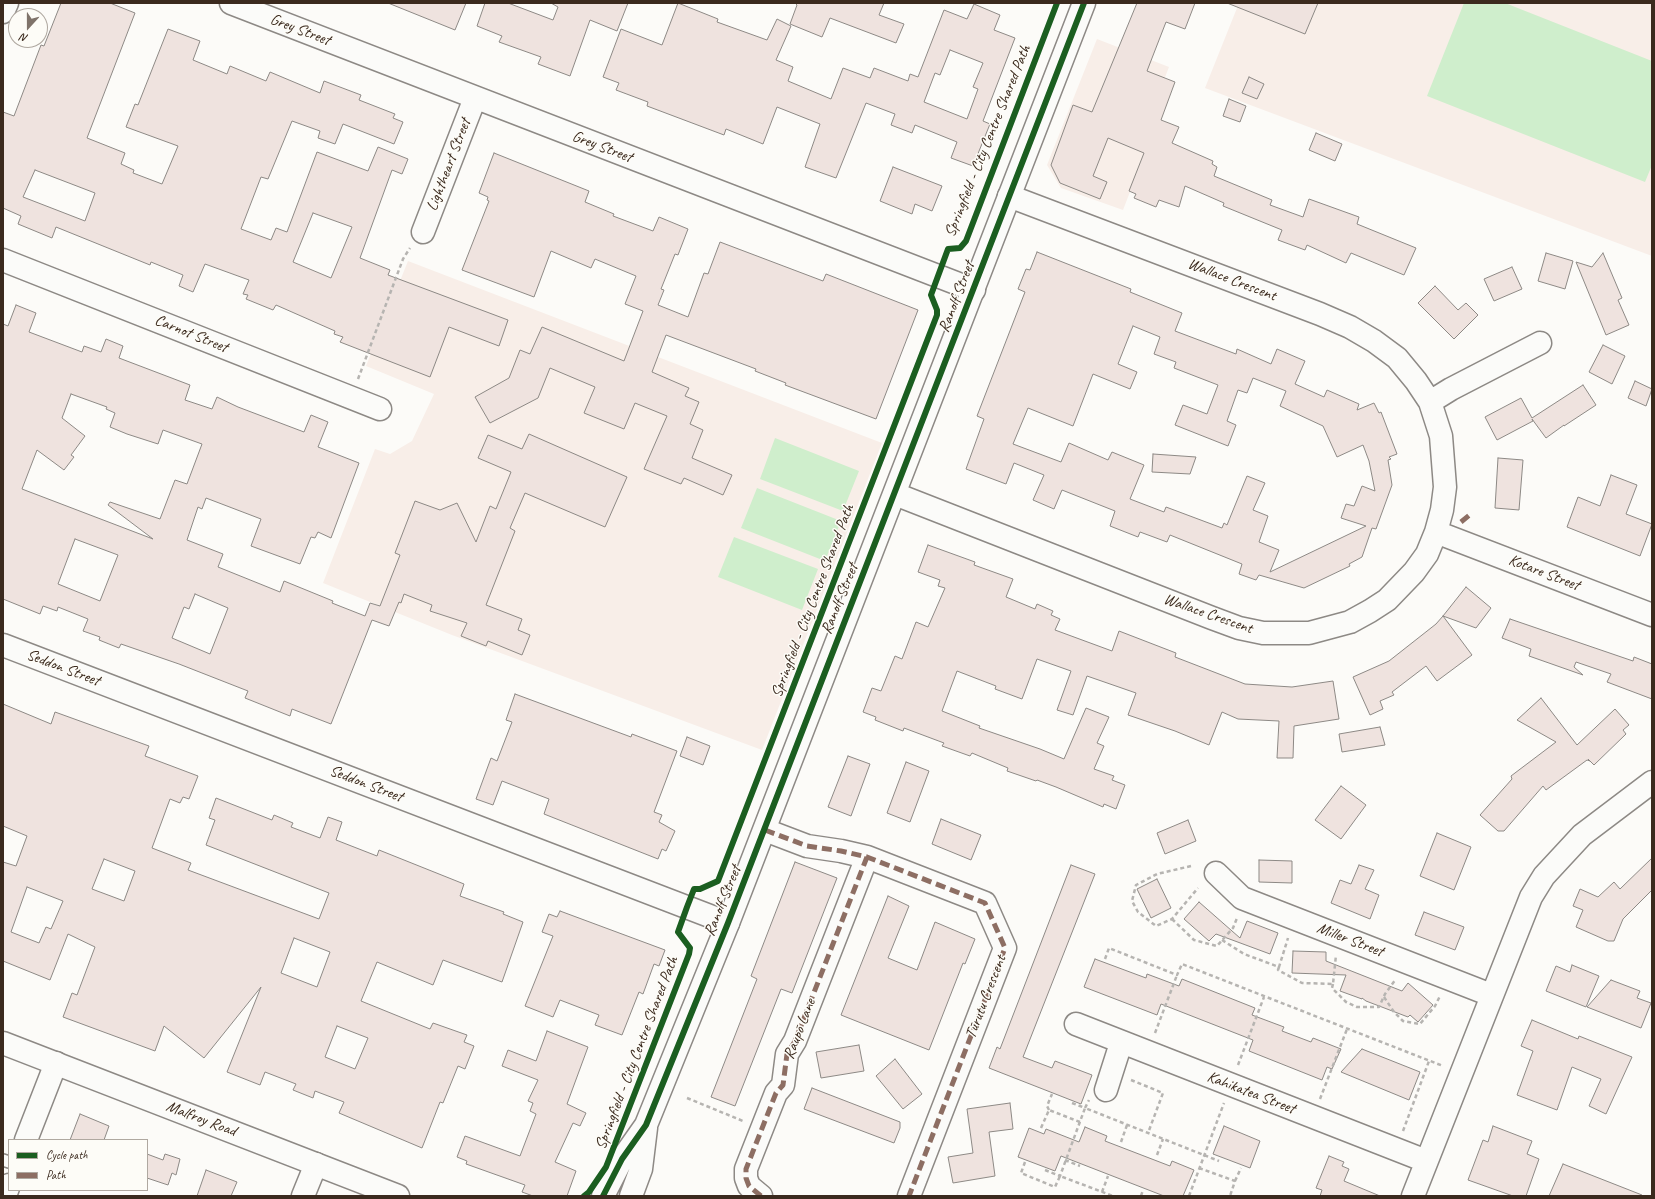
<!DOCTYPE html>
<html>
<head>
<meta charset="utf-8">
<style>
	body { margin:0 }
	#map { position:relative; width:1655px; height:1199px; overflow:hidden; background:#fcfbf8; font-family:Caveat,sans-serif }
	canvas { display:block }
	.frame { position:absolute; inset:0; border:4px solid #3b2a1e; pointer-events:none }
	.legend { position:absolute; left:8px; top:1139px; width:140px; height:52px; box-sizing:border-box; background:#fdfcf7; border:1px solid #afa8a0; margin:0; padding:5px 7px; list-style:none; font-size:12px; color:#3b2a1e }
	.legend li { display:flex; align-items:center; gap:8px; height:20px }
	.legend b { width:20px; border:1px solid #afa8a0 }
	.north { position:absolute; left:8px; top:8px; width:40px; height:40px; box-sizing:border-box; background:#fdfcf7; border:1px solid #afa8a0; border-radius:50%; rotate:201deg; font-size:11px; font-weight:700; line-height:16px; text-align:center; color:#3b2a1e }
	.north::after { content:''; display:block; margin:auto; width:14px; height:18px; background:#7f736a; clip-path:polygon(50% 0,100% 100%,50% 72%,0 100%) }
</style>
</head>
<body>
<div id="map">
<canvas width="1655" height="1199"></canvas>
<div class="frame"></div>
<ul class="legend">
<li><b style="height:5px;background:#1b5e20"></b>Cycle path</li>
<li><b style="height:5px;background:#8d6e63"></b>Path</li>
</ul>
<div class="north">N</div>
</div>
<script>
const context = document.querySelector('canvas').getContext('2d');
context.lineJoin = 'round';
function fill(path, color) { context.fillStyle = color; context.fill(path, 'evenodd'); }
const poly = rows => new Path2D(rows.map(r => 'M' + r).join(''));
function stroke(path, color, width, dash) { context.strokeStyle = color; context.lineWidth = width; context.lineCap = dash ? 'butt' : 'round'; context.setLineDash(dash || []); context.stroke(path); }
function label(font, color, halo, rows, align = 'center') {
  context.font = font + ' Caveat,sans-serif'; context.lineWidth = 3; context.setLineDash([]); context.textBaseline = 'middle'; context.strokeStyle = halo; context.fillStyle = color; for (const [text, x, y, turn = 0] of rows) {
    context.save(); context.translate(x, y); context.rotate((+turn || 0) * Math.PI / 180); context.textAlign = isNaN(turn) ? turn : align; if (halo) context.strokeText(text, 0, 0); context.fillText(text, 0, 0); context.restore();
  }
}
fill(poly([
	[1239,3,1652,3,1652,256,1205,88],
	[1097,39,1169,67,1142,136,1150,140,1123,210,1061,188,1047,165],
	[408,261,882,443,762,750,452,635,323,583,375,449,390,454,412,441,434,394,366,366]
]), '#f8eee8');
fill(poly([
	[1464,3,1505,3,1652,61,1652,165,1645,182,1427,96],
	[775,438,859,471,843,511,760,479],
	[757,488,841,521,825,561,741,528],
	[734,537,818,569,802,610,718,577]
]), '#cfeecc');
const building = poly([
	[61,3,110,3,135,13,87,138,125,153,121,164,134,170,133,173,162,184,178,146,126,127,135,104,138,105,168,29,200,41,193,60,227,74,230,66,266,81,270,72,320,93,324,81,361,95,359,100,395,114,393,118,403,122,394,144,343,124,335,144,318,138,320,131,292,121,268,179,261,177,241,229,271,240,276,228,287,232,317,152,368,171,378,147,408,159,402,174,392,170,360,258,390,270,388,275,508,320,499,346,449,327,430,377,340,342,343,337,334,334,335,331,276,305,273,310,246,299,248,295,243,294,249,280,205,264,193,292,179,286,183,275,151,262,150,265,56,227,52,238,18,224,21,216,3,208,3,112,14,116,41,45,44,46,61,3],
	[35,170,95,193,85,221,23,197,35,170],
	[313,213,352,227,331,278,293,262,313,213],
	[388,3,466,3,455,30,388,3],
	[485,3,508,3,553,20,558,7,551,3,628,3,617,31,590,20,570,76,538,64,541,57,499,42,502,36,477,26,485,3],
	[678,3,718,19,717,22,767,40,777,19,791,26,776,60,793,67,788,81,831,99,843,68,870,78,874,68,908,81,910,74,918,77,944,10,967,19,974,4,1000,15,994,30,1015,38,983,121,990,124,973,166,951,158,957,142,915,125,912,133,891,125,895,114,866,103,836,178,805,167,820,124,777,107,763,144,726,129,724,135,647,106,648,102,616,90,619,83,603,77,621,29,662,45,678,3],
	[950,50,983,63,973,87,978,89,967,119,924,102,935,73,940,75,950,50],
	[795,3,884,3,879,15,904,24,896,43,830,18,822,37,790,24,797,5,795,3],
	[1137,3,1195,3,1185,29,1166,22,1147,71,1175,82,1161,120,1179,127,1172,143,1213,161,1212,164,1217,167,1214,176,1272,200,1270,205,1303,217,1309,199,1359,217,1357,224,1416,248,1404,275,1351,253,1346,263,1307,245,1305,250,1278,240,1282,230,1223,206,1224,203,1185,186,1179,207,1159,200,1156,207,1134,198,1136,194,1129,191,1144,153,1108,138,1093,176,1107,182,1100,199,1060,183,1051,165,1073,105,1092,112,1137,3],
	[1227,3,1318,3,1305,34,1227,3],
	[1249,77,1264,84,1257,99,1242,93,1249,77],
	[1229,99,1246,106,1240,122,1223,116,1229,99],
	[1316,133,1342,144,1335,161,1309,150,1316,133],
	[494,153,589,191,585,202,614,214,613,216,653,231,659,217,688,229,678,255,675,254,661,289,664,290,658,305,688,317,704,273,708,274,720,242,823,281,826,274,918,310,876,419,785,385,786,383,755,371,756,369,666,335,652,372,689,388,685,396,699,402,690,424,703,430,692,458,732,475,723,495,684,478,681,484,644,469,667,416,635,403,624,429,584,413,595,387,550,368,538,398,490,423,475,397,509,378,520,350,530,354,542,327,624,361,643,311,625,304,636,276,595,259,591,268,551,251,534,297,462,270,489,201,487,200,488,197,479,193,494,153],
	[893,167,942,186,932,211,915,204,912,214,880,201,893,167],
	[1037,252,1131,289,1130,292,1182,313,1175,331,1236,354,1237,349,1271,364,1277,349,1305,361,1295,384,1324,397,1327,390,1359,404,1357,410,1374,403,1379,413,1381,412,1397,454,1389,457,1391,459,1388,460,1392,485,1376,529,1372,528,1362,557,1349,564,1350,566,1304,588,1259,575,1256,580,1239,574,1242,564,1170,535,1167,542,1140,532,1138,537,1110,526,1115,511,1062,490,1054,509,1033,500,1044,475,1014,463,1006,484,966,469,984,419,977,416,1025,292,1018,289,1026,269,1030,270,1037,252],
	[1133,326,1160,337,1154,354,1176,362,1174,368,1218,385,1207,414,1183,405,1175,425,1228,446,1236,425,1227,421,1238,390,1247,393,1253,378,1286,391,1280,406,1323,426,1337,457,1363,445,1369,461,1375,491,1362,486,1354,506,1346,504,1341,518,1366,526,1270,572,1279,550,1259,542,1268,516,1253,510,1265,483,1247,476,1227,525,1224,523,1222,528,1166,507,1164,512,1130,499,1144,465,1112,452,1108,460,1069,443,1061,462,1013,444,1028,408,1073,426,1093,374,1130,389,1137,372,1118,364,1133,326],
	[1546,253,1573,261,1565,289,1538,281,1546,253],
	[1603,253,1622,298,1618,300,1629,325,1606,335,1576,262,1592,267,1603,253],
	[1512,267,1522,289,1494,301,1484,279,1512,267],
	[1435,286,1458,310,1466,303,1478,315,1454,339,1418,303,1435,286],
	[16,305,36,313,29,332,82,352,84,346,101,352,106,339,123,346,119,358,190,385,185,400,212,409,217,397,238,407,304,432,311,415,328,422,318,447,359,463,331,538,318,532,315,538,311,537,300,564,251,546,261,519,206,498,202,509,198,507,187,540,223,554,218,567,280,592,284,581,333,601,332,603,365,616,370,603,380,606,400,555,395,553,415,501,440,510,457,503,476,542,490,506,496,509,511,472,478,458,488,435,522,449,529,434,627,477,605,527,525,493,510,528,515,531,486,605,522,619,518,630,530,635,522,655,488,641,486,646,461,636,467,623,430,611,432,605,404,594,401,603,399,602,389,626,372,620,331,724,292,709,290,716,245,698,248,691,179,664,121,644,119,648,99,640,100,637,83,631,88,619,58,607,57,611,43,606,40,614,3,599,3,324,8,326,16,305],
	[71,394,107,407,106,409,115,413,110,427,127,434,158,444,163,430,202,444,187,484,175,480,160,519,110,502,108,505,153,539,22,489,37,450,64,470,74,457,71,455,85,436,62,418,71,394],
	[75,539,118,555,100,601,58,584,75,539],
	[195,594,228,608,210,654,172,638,184,607,189,609,195,594],
	[1603,345,1625,356,1612,384,1589,372,1603,345],
	[1635,381,1652,389,1646,406,1628,398,1635,381],
	[1583,385,1596,405,1564,426,1564,425,1546,438,1532,419,1533,421,1497,440,1485,417,1521,398,1532,418,1583,385],
	[1153,454,1196,457,1190,474,1152,472,1153,454],
	[1498,458,1523,460,1519,510,1495,508,1498,458],
	[1611,475,1637,485,1626,514,1652,524,1640,556,1567,527,1578,497,1600,506,1611,475],
	[928,545,975,562,974,565,1013,579,1006,597,1035,609,1037,604,1053,611,1051,615,1060,619,1055,630,1112,651,1119,631,1176,653,1175,657,1245,684,1292,687,1333,681,1339,719,1294,726,1293,758,1277,758,1279,721,1238,719,1222,712,1209,745,1175,731,1128,715,1136,693,1087,676,1073,715,1057,710,1071,671,1037,659,1022,699,995,689,996,686,957,671,942,711,980,726,979,728,1040,749,1064,759,1086,708,1109,717,1097,743,1104,746,1094,769,1114,776,1112,780,1125,785,1116,809,1104,804,1103,807,1056,787,1037,780,1036,781,1007,771,1008,768,972,753,970,756,942,746,944,743,904,728,903,731,875,720,876,717,863,712,872,688,881,691,895,656,902,659,916,622,928,627,945,588,938,586,940,580,918,572,928,545],
	[1466,587,1491,608,1476,628,1443,616,1466,587],
	[1443,616,1472,655,1437,681,1426,666,1392,692,1394,695,1380,701,1383,709,1370,715,1353,677,1389,661,1436,624,1443,616],
	[1510,619,1633,661,1634,657,1652,664,1652,699,1607,682,1611,674,1576,662,1574,667,1583,675,1529,656,1531,649,1502,638,1510,619],
	[515,694,631,737,632,734,677,751,654,812,662,815,659,822,675,831,666,851,662,849,658,859,544,814,549,799,502,781,493,805,476,799,491,758,497,761,512,722,506,720,515,694],
	[1541,698,1577,745,1615,709,1629,725,1623,730,1626,734,1594,765,1588,759,1590,761,1587,760,1546,790,1543,786,1504,831,1498,831,1480,815,1512,779,1511,776,1556,742,1517,720,1541,698],
	[3,704,51,724,55,712,149,746,145,756,198,776,189,799,183,797,180,803,170,799,152,848,191,863,188,870,319,919,329,893,206,845,215,820,209,818,216,798,272,820,274,815,293,823,291,827,320,838,328,817,342,822,336,840,377,856,379,850,464,884,460,896,504,912,503,914,523,922,502,982,443,960,433,985,377,962,361,1001,430,1029,433,1023,467,1035,464,1042,474,1046,465,1069,458,1066,443,1103,440,1102,422,1148,339,1113,344,1102,315,1091,313,1098,293,1090,296,1084,265,1072,260,1085,227,1072,261,987,204,1058,164,1026,155,1051,63,1017,72,993,77,995,95,947,68,934,50,980,3,961,3,862,16,866,27,836,3,826,3,704],
	[104,859,135,871,124,901,92,889,104,859],
	[27,887,63,901,51,929,46,927,39,943,11,932,27,887],
	[294,938,330,952,317,987,281,973,294,938],
	[337,1026,368,1038,355,1069,325,1057,337,1026],
	[1380,727,1385,745,1342,752,1339,734,1380,727],
	[687,737,710,746,703,765,680,756,687,737],
	[848,756,870,764,851,816,828,807,848,756],
	[906,762,929,771,910,822,887,813,906,762],
	[1341,786,1366,805,1341,839,1315,820,1341,786],
	[941,819,981,835,971,860,932,844,941,819],
	[1188,820,1196,841,1165,854,1157,833,1188,820],
	[1437,833,1471,847,1454,890,1420,876,1437,833],
	[1652,858,1652,890,1623,919,1614,941,1608,941,1576,927,1583,910,1573,906,1580,889,1598,897,1614,882,1620,889,1652,858],
	[1259,860,1292,861,1292,883,1259,882,1259,860],
	[795,862,837,878,792,993,781,989,735,1106,711,1097,757,979,751,976,795,862],
	[1071,865,1095,874,1023,1057,1052,1068,1055,1061,1092,1075,1081,1104,989,1068,997,1047,1000,1049,1071,865],
	[1359,865,1374,870,1365,889,1379,895,1370,919,1331,903,1340,880,1351,884,1359,865],
	[1157,879,1171,908,1151,918,1137,889,1157,879],
	[888,896,909,906,888,958,917,970,935,922,975,939,965,964,963,963,929,1050,841,1015,888,896],
	[1199,902,1240,938,1247,921,1278,933,1270,954,1216,934,1209,941,1184,919,1199,902],
	[560,911,665,950,659,966,654,964,643,994,639,992,622,1035,595,1025,599,1015,560,1000,553,1017,525,1006,553,936,542,932,549,914,557,917,560,911],
	[1424,912,1464,927,1455,950,1415,935,1424,912],
	[1293,951,1326,952,1326,961,1402,991,1408,983,1433,1005,1418,1022,1410,1015,1408,1017,1366,1001,1362,998,1362,999,1340,991,1346,975,1292,973,1293,951],
	[1095,959,1146,978,1147,974,1179,986,1182,979,1255,1008,1252,1015,1284,1027,1282,1031,1311,1042,1313,1038,1341,1049,1332,1069,1327,1067,1322,1080,1249,1051,1253,1040,1161,1004,1157,1015,1084,987,1095,959],
	[1572,965,1599,976,1586,1007,1546,991,1556,966,1570,972,1572,965],
	[1611,980,1640,991,1637,998,1651,1003,1641,1028,1587,1007,1611,980],
	[1532,1020,1578,1039,1579,1036,1632,1057,1606,1114,1589,1106,1601,1079,1572,1067,1557,1110,1517,1095,1533,1051,1521,1046,1532,1020],
	[547,1031,588,1047,567,1104,586,1113,580,1126,573,1123,555,1162,576,1171,567,1196,533,1196,522,1192,525,1185,466,1164,467,1161,457,1157,465,1136,520,1156,536,1114,530,1111,533,1103,528,1101,538,1080,502,1066,508,1050,536,1061,547,1031],
	[859,1045,864,1071,821,1078,816,1052,859,1045],
	[1362,1049,1420,1072,1409,1100,1341,1072,1362,1049],
	[895,1059,922,1094,903,1109,876,1076,895,1059],
	[812,1088,900,1122,900,1128,894,1143,804,1109,812,1088],
	[1010,1103,1013,1129,989,1132,995,1176,953,1183,948,1157,973,1153,967,1109,1010,1103],
	[80,1114,109,1126,104,1140,70,1140,80,1114],
	[1224,1126,1260,1141,1250,1168,1213,1154,1224,1126],
	[1493,1126,1532,1141,1527,1154,1539,1159,1526,1196,1513,1196,1468,1180,1483,1140,1488,1142,1493,1126],
	[1085,1127,1107,1136,1105,1141,1170,1166,1172,1161,1194,1170,1183,1196,1164,1196,1061,1156,1055,1171,1018,1157,1029,1128,1044,1134,1046,1129,1079,1142,1085,1127],
	[147,1154,163,1160,165,1154,180,1159,176,1175,172,1173,168,1185,147,1178,147,1154],
	[1329,1156,1344,1162,1342,1166,1349,1169,1344,1181,1380,1196,1320,1196,1322,1190,1316,1188,1329,1156],
	[1563,1164,1642,1195,1642,1196,1549,1196,1563,1164],
	[206,1170,237,1182,231,1196,197,1196,206,1170]
]);
fill(building, '#efe3df');
stroke(building, '#8d8985', 1);
const lane = poly([
	[3,1160,9,1162]
]);
const street = poly([
	[231,3,974,290],
	[3,12,7,3],
	[423,232,475,98],
	[3,260,380,409],
	[1430,402,1451,389,1540,343],
	[895,494,1212,618,1239,628,1263,633,1309,633,1350,622,1370,611,1387,600,1414,572,1427,554,1436,532,1442,510,1445,487,1441,436,1430,402,1416,381,1397,358,1374,341,1350,327,1320,314,1009,196],
	[1436,532,1652,615],
	[3,645,728,923],
	[765,830,807,846,841,851,867,857,985,903,1005,948,909,1196],
	[1216,873,1242,898,1491,995],
	[1076,1024,1426,1161],
	[1106,1090,1121,1043],
	[26,1140,56,1063],
	[5,1196,9,1185],
	[303,1196,316,1164],
	[761,1196,749,1186,746,1178,746,1169,776,1093,783,1085,787,1054,795,1041,867,857],
	[1413,1196,1531,897,1544,876,1582,835,1652,782]
]);
const secondary = poly([
	[3,1043,398,1196],
	[603,1196,622,1159,646,1125,728,923,1084,3],
	[631,1196,641,1169,646,1128]
]);
stroke(lane, '#8d8985', 14);
stroke(street, '#8d8985', 25);
stroke(secondary, '#8d8985', 25);
stroke(poly([
	[358,379,403,259,410,248],
	[1191,866,1157,874,1136,885,1132,901,1138,912,1156,926,1172,919,1198,888],
	[1172,919,1194,940,1217,946,1233,928,1237,918],
	[1222,940,1244,954,1279,967,1288,938],
	[1105,959,1109,948,1177,975,1182,964,1443,1066],
	[1279,967,1278,970,1302,983,1333,984,1336,955],
	[1333,984,1332,988,1346,1002,1357,1007,1379,1007,1385,994,1396,979],
	[1384,997,1394,1012,1403,1021,1420,1024,1435,1006,1440,996],
	[1155,1033,1177,975],
	[1238,1065,1264,997],
	[1131,1080,1163,1093,1148,1133],
	[687,1098,743,1121],
	[1320,1099,1347,1029],
	[1072,1103,1085,1108,1089,1100],
	[1049,1110,1047,1106,1052,1094],
	[1041,1128,1049,1110,1080,1122],
	[1403,1131,1429,1061],
	[1121,1142,1127,1125],
	[1157,1155,1163,1139],
	[1065,1160,1080,1166],
	[1025,1162,1021,1173,1055,1187,1060,1176,1113,1196],
	[1199,1168,1235,1181,1230,1196],
	[1045,1170,1060,1176,1085,1108,1219,1161],
	[1235,1181,1241,1168],
	[1102,1192,1108,1176],
	[1141,1196,1143,1190],
	[1189,1196,1224,1103]
]), '#b6b4b1', 2.5, [4, 3]);
stroke(lane, '#fbfbf9', 11);
stroke(street, '#fbfbf9', 22);
stroke(secondary, '#fbfbf9', 22);
stroke(poly([
	[1461,522,1472,513],
	[765,830,807,846,841,851,867,857,985,903,1005,948,909,1196],
	[761,1196,749,1186,746,1178,746,1169,776,1093,783,1085,787,1054,795,1041,867,857]
]), '#8d6e63', 5, [10, 5]);
stroke(poly([
	[584,1196,589,1192,606,1167,689,954,690,948,678,932,687,907,694,889,700,889,718,881,937,315,937,310,931,295,948,249,960,248,966,241,1057,3],
	[603,1196,622,1159,646,1125,728,923,1084,3]
]), '#1b5e20', 6);
label('16px', '#3b2a1e', '#fdfcf7', [
	["Grey Street",300,30,21],
	["Springfield - City Centre Shared Path",988,141,-68],
	["Grey Street",602,147,21],
	["Lightheart Street",449,165,-69],
	["Wallace Crescent",1232,280,21],
	["Ranolf Street",957,297,-69],
	["Carnot Street",191,334,22],
	["Kotare Street",1544,573,21],
	["Ranolf Street",840,599,-68],
	["Springfield - City Centre Shared Path",813,601,-69],
	["Wallace Crescent",1208,614,19],
	["Seddon Street",63,668,21],
	["Seddon Street",366,784,21],
	["Ranolf Street",723,901,-68],
	["Miller Street",1350,940,21],
	["Tūrutu Crescent",986,997,-69],
	["Raupō Lane",800,1029,-69],
	["Springfield - City Centre Shared Path",637,1053,-69],
	["Kahikatea Street",1251,1093,21],
	["Malfroy Road",201,1119,21]
]);
</script>
</body>
</html>
